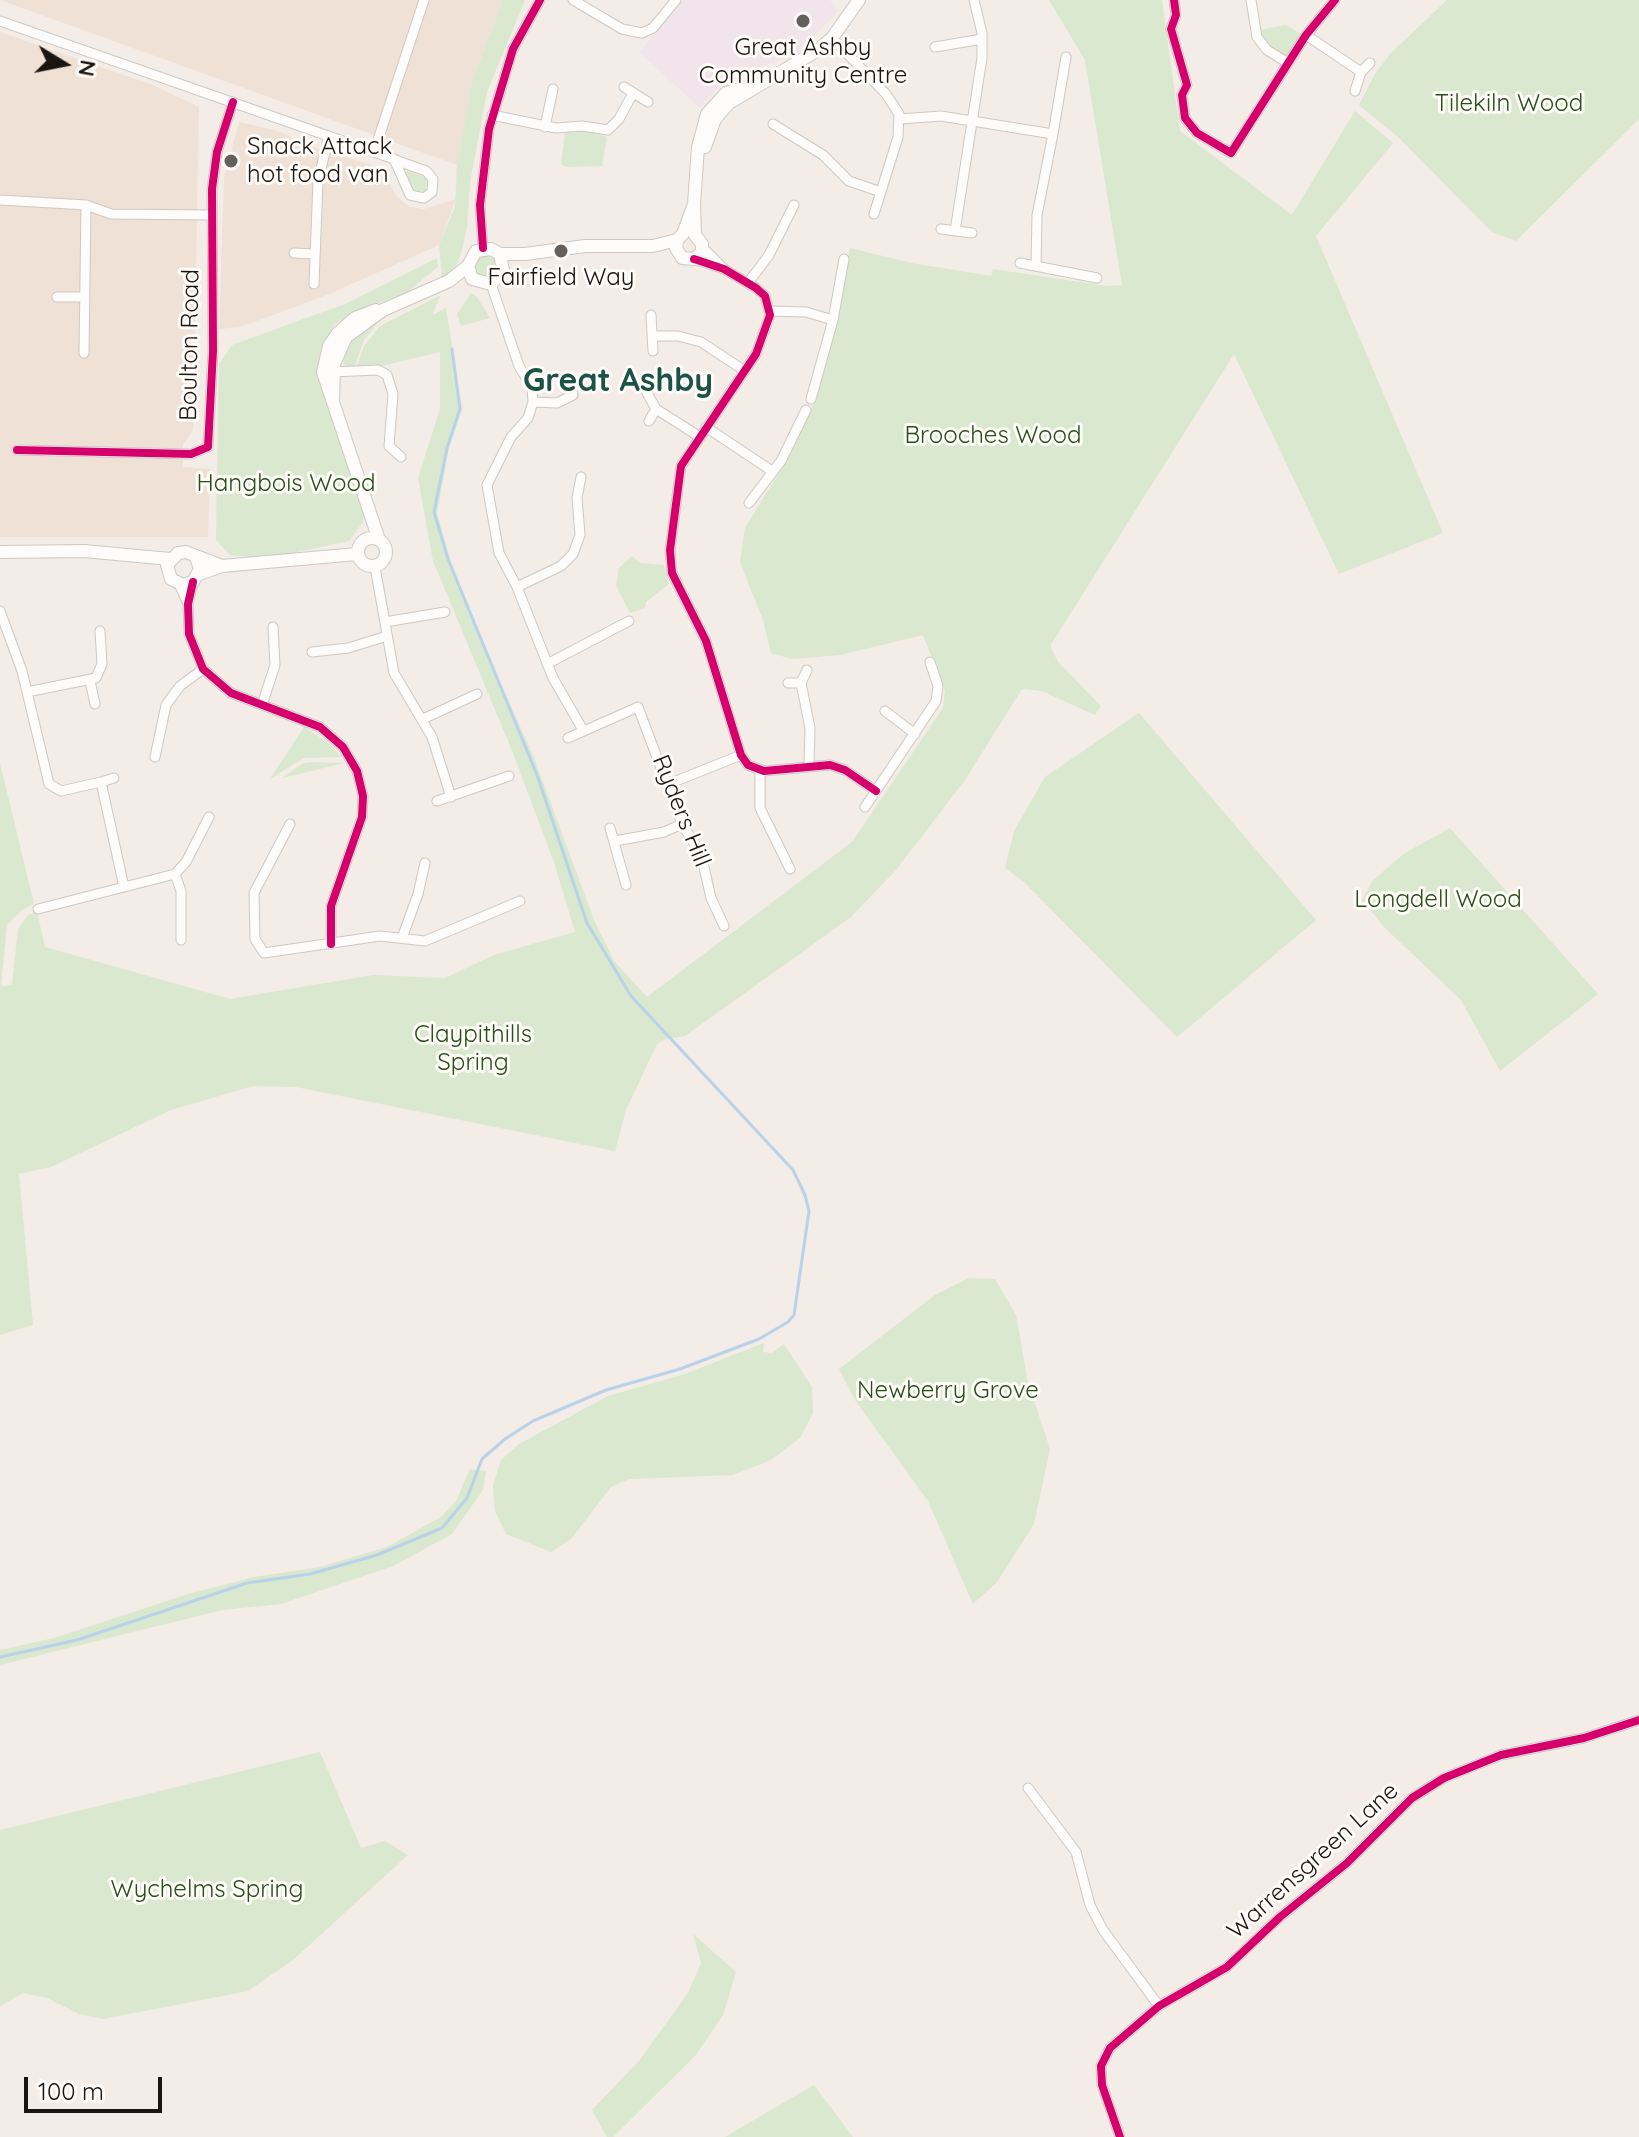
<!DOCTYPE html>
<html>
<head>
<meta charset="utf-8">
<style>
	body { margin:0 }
	#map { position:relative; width:1639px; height:2137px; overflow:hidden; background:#f3ece7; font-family:Quicksand,sans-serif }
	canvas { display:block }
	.north { position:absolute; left:24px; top:24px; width:80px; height:80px; -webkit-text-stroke:6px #fefbf9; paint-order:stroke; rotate:100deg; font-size:22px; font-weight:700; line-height:32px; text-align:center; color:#1a1511 }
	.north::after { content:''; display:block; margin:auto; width:28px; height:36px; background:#1a1511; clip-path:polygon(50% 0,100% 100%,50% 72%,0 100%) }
	.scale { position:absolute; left:24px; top:2077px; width:138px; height:36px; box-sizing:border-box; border:4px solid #1a1511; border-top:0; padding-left:10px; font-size:24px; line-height:28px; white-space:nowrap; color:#1a1511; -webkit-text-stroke:6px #fefbf9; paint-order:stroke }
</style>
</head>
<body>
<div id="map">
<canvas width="1639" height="2137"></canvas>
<div class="north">N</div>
<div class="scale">100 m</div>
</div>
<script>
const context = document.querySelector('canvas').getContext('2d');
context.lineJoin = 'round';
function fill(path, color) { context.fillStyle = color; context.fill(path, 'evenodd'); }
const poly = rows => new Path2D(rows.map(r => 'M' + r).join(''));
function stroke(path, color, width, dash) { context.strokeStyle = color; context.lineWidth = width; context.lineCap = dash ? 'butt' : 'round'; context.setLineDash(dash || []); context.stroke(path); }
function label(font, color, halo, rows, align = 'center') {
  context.font = font + ' Quicksand,sans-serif'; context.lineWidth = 6; context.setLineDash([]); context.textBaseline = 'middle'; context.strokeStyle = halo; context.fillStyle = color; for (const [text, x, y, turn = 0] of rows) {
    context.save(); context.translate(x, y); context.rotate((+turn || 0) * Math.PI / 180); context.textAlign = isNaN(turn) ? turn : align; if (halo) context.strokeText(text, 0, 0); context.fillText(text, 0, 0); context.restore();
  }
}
fill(poly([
	[683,0,830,0,838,11,801,50,721,85,699,107,639,52]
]), '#f1e4eb');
fill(poly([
	[0,0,503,0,471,84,457,165],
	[0,32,155,86,199,107,193,430,183,444,183,467,210,469,208,537,0,537],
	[239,122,278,131,313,147,381,168,396,196,410,207,424,209,456,199,439,245,327,295,240,327,219,329,224,177]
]), '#f0e1d7');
fill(poly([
	[503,0,525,0,487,92,470,182,467,228,461,254,456,267,442,279,439,245,455,207,457,165,471,84],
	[1049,0,1162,0,1180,131,1292,215,1355,111,1393,143,1316,236,1443,533,1339,574,1234,354,1050,646,1058,662,1101,706,1095,715,1042,691,1022,689,965,780,896,870,851,917,685,1036,666,1039,657,1044,626,1110,615,1151,296,1087,253,1086,171,1110,51,1167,19,1174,33,1325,0,1335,0,763,34,904,22,910,7,925,1,986,12,985,18,929,28,915,37,912,45,947,230,999,373,975,445,978,494,955,575,932,554,862,511,748,433,561,418,478,440,409,440,352,381,366,357,366,364,346,380,326,441,295,432,315,446,308,462,409,449,448,437,513,450,559,469,613,533,755,594,920,614,961,647,997,852,842,943,708,945,691,923,635,840,655,792,659,771,653,763,620,740,562,745,528,790,455,814,403,837,324,850,248,911,263,991,276,993,269,1106,286,1122,285,1085,60],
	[1447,0,1639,0,1639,119,1516,241,1492,232,1398,137,1359,105,1375,74,1391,53],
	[1286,25,1303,35,1288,56,1283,56,1260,40,1259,30],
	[588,130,607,137,602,166,565,167,561,164,565,132],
	[407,171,427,178,426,190,418,193,412,189,405,174],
	'475 266a11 11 0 1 1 22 0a11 11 0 1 1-22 0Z',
	[437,258,438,267,406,293,351,313,334,325,322,347,319,379,365,501,363,522,349,541,268,558,230,555,216,540,219,364,232,345,345,304],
	[471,293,477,297,490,318,461,326,457,314],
	[375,319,377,324,364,340,354,368,344,365,341,347],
	[632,556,640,563,664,565,669,584,646,602,645,608,630,613,616,586,619,568],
	[1139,713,1316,920,1177,1037,1024,882,1005,868,1014,831,1045,777],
	[304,727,329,743,341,757,304,758,270,779],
	[303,763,314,762,344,763,282,778],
	[1450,828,1598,994,1500,1071,1461,1000,1386,929,1362,900,1373,880,1405,853],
	[969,1278,995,1279,1016,1315,1028,1383,1050,1449,1034,1524,997,1582,973,1604,928,1501,855,1400,839,1369,935,1295],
	[764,1343,763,1352,772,1353,784,1344,812,1387,813,1413,800,1438,771,1460,733,1475,629,1479,611,1487,571,1539,551,1552,506,1534,495,1511,493,1485,501,1460,519,1444,608,1396,685,1374],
	[470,1469,486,1471,483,1490,452,1534,393,1566,281,1604,222,1610,0,1665,0,1650,54,1638,188,1594,254,1577,320,1567,387,1547,441,1517,456,1501],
	[320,1752,361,1848,385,1841,408,1855,293,1960,248,1991,103,2019,79,2014,47,1998,23,1993,0,2006,0,1830],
	[693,1934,736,1972,723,2015,695,2056,613,2137,607,2137,592,2110,639,2061,688,1993,701,1963],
	[814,2085,853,2137,725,2137,802,2092]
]), '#d9e8cf');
stroke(poly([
	[0,1657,77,1640,247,1583,310,1574,377,1555,442,1528,467,1498,482,1459,505,1439,533,1421,606,1390,680,1369,759,1339,788,1322,794,1315,809,1211,805,1195,793,1170,631,996,587,923,537,775,448,559,434,512,447,448,460,409,452,349]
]), '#b8d2ea', 3);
const minor = poly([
	[573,0,622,29,642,33,653,28,676,0],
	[1174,0,1176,15,1171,29,1187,85,1182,95,1185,118,1197,133,1231,153,1306,35,1335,0],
	[1251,0,1257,37,1267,50,1288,63],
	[0,21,374,152,394,159,398,161,426,171,433,179,432,192,424,198,410,195,394,159],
	[1306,35,1361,72,1370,63],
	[832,38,886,94,899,114,898,137,874,214],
	[935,47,982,39],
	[624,87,648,102],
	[1355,91,1361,72],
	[492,115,556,128,582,126,608,130,619,119,633,93],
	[900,119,941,116,1053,134,1037,215,1036,265],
	[773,124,823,155,849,181,881,192],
	[545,127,553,89],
	[1053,134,1066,57],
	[374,152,424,0],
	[0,200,86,205,111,214,210,215],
	[941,229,972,233],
	[955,231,982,58,982,33,974,0],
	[702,247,724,269],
	[483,248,480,205,489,129,513,49,540,0],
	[294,253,314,254],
	[694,259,724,269,756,288,765,296,770,315,756,354,681,466,670,550,672,573,706,641,741,755,748,765,764,771,830,765,845,770,876,791],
	[1020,263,1097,278],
	[748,283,769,255,794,205],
	[314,284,318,181,329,136],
	[491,284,519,366,532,388,533,402,528,418,511,437,487,485,499,553,517,587,561,566,573,554,580,535,577,498,581,477],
	[57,297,84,297],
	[770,311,806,312,833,320],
	[651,315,653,351],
	[653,336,678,336,701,342,745,371],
	[84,353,86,205],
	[331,372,378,370,387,375,393,394,389,446,401,457],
	[647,393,656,409,649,421],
	[811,399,833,320,844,259],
	[533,402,557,403,573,395,569,379],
	[656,409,700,437],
	[706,427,772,471],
	[17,450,191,454,208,447,213,351,212,189,217,152,233,102],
	[749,503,781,461,806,410],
	[375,567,394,673,432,737,451,797],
	[193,582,188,604,189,634,203,669,231,693,320,727,343,747,357,771,363,796,362,817,331,906,331,944],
	[179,584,188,604],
	[517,587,553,678,583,730],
	[0,611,22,671,49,784,61,791,101,782,124,887],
	[385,622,445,612],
	[312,652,348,648,387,636],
	[547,664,629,621],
	[90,681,95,704],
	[788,683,801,683,807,670],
	[801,683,810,728,809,764],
	[27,692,96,678,102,664,100,631],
	[262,705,275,665,273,627],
	[885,711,915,734],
	[423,719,477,694],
	[568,738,638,707,682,824,701,854,711,898,724,926],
	[155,757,166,705,180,686,203,669],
	[760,770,760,808,790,869],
	[101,782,114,778],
	[666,785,741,755],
	[437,801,509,776],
	[865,807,936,701,938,686,930,662],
	[290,824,254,893,255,939,264,953,380,936,425,941,520,901],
	[610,828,626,885],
	[615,841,664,832,682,824],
	[175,874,181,891,181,940],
	[38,909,175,874,186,862,209,817],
	[402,938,418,894,425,863],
	[1028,1788,1076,1852,1090,1905,1103,1930,1159,2006],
	[1120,2137,1102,2085,1101,2066,1110,2048,1159,2006,1227,1967,1280,1917,1347,1863,1412,1798,1444,1778,1501,1755,1584,1738,1639,1720]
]);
const tertiary = poly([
	[705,147,715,119,729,103,818,50,832,38,859,0],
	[677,240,676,248,682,258,694,259,702,252,702,244,695,235,694,204,698,147,707,114,726,93,752,86],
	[468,266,472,279,491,284,503,270,500,254],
	[376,310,355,318,338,333,329,346,323,372,379,540],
	[333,402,334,364,346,337,383,310,449,281,468,266,476,251,491,249,500,254,525,254,585,246,653,246,677,240,683,234,694,204],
	'358 552a14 14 0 1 1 28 0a14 14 0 1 1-28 0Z',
	[0,552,84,551,170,559],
	[196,557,200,569,193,582,183,585,171,579,167,565,178,553,186,552,222,566],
	[199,574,222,566,357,554]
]);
stroke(minor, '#cdc8c4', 11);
stroke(tertiary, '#cdc8c4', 14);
stroke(minor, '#fdfcfb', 9);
stroke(tertiary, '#fdfcfb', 12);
stroke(poly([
	[1174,0,1176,15,1171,29,1187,85,1182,95,1185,118,1197,133,1231,153,1306,35,1335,0],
	[483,248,480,205,489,129,513,49,540,0],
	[694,259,724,269,756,288,765,296,770,315,756,354,681,466,670,550,672,573,706,641,741,755,748,765,764,771,830,765,845,770,876,791],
	[17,450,191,454,208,447,213,351,212,189,217,152,233,102],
	[193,582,188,604,189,634,203,669,231,693,320,727,343,747,357,771,363,796,362,817,331,906,331,944],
	[1120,2137,1102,2085,1101,2066,1110,2048,1159,2006,1227,1967,1280,1917,1347,1863,1412,1798,1444,1778,1501,1755,1584,1738,1639,1720]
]), '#d6006c', 8);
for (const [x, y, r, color] of [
	[803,21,8,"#66605c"],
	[231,161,8,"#66605c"],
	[561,251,8,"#66605c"]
]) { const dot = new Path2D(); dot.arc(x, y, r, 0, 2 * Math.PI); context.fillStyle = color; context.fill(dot); stroke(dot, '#fefbf9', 3); }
label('24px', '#1a1511', '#fefbf9', [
	["Great Ashby",803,48],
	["Community Centre",803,76],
	["Snack Attack",247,147,"left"],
	["hot food van",247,175,"left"],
	["Fairfield Way",561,278]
]);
label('24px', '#255017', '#fefbf9', [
	["Tilekiln Wood",1509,104],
	["Brooches Wood",993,436],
	["Hangbois Wood",286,484],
	["Longdell Wood",1438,900],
	["Claypithills",473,1035],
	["Spring",473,1063],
	["Newberry Grove",948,1391],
	["Wychelms Spring",207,1890]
]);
label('24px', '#1a1511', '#fefbf9', [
	["Boulton Road",190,345,-89],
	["Ryders Hill",681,811,68],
	["Warrensgreen Lane",1313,1861,-42]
]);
label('bold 32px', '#1d5347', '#fefbf9', [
	["Great Ashby",618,381]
]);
</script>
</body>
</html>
